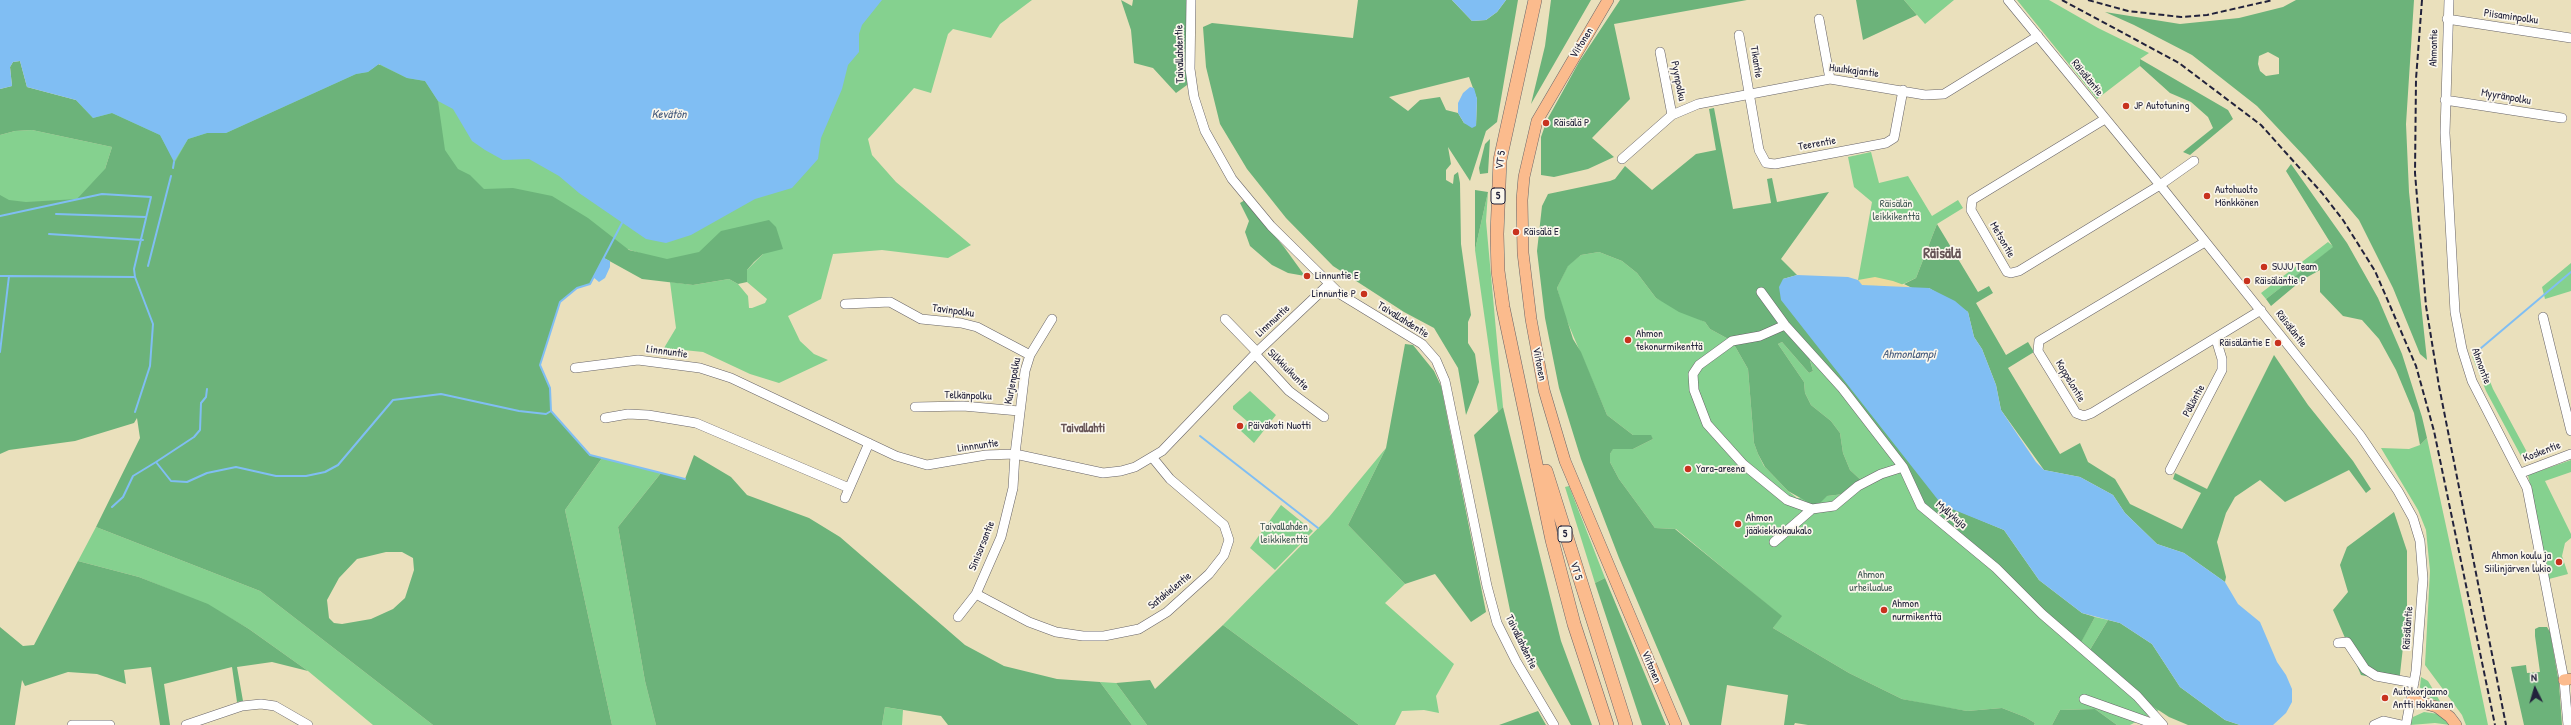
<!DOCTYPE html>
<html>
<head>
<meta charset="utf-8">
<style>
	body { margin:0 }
	#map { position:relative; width:2571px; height:725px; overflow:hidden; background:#eae0bc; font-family:"Patrick Hand",sans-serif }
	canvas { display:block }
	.north { position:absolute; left:2515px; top:669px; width:40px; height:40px; -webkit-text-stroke:3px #fbf7ec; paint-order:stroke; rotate:355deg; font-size:11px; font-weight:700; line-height:16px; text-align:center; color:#22223b }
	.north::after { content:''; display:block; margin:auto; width:14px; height:18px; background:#22223b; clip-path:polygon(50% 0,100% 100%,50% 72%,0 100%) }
</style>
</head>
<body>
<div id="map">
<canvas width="2571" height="725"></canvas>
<div class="north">N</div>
</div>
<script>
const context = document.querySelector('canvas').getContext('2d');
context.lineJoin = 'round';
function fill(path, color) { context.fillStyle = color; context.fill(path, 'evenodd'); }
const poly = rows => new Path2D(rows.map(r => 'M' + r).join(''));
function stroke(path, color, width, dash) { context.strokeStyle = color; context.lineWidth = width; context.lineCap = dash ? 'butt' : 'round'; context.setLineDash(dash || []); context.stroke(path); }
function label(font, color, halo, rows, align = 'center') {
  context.font = font + ' "Patrick Hand",sans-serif'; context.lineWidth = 3.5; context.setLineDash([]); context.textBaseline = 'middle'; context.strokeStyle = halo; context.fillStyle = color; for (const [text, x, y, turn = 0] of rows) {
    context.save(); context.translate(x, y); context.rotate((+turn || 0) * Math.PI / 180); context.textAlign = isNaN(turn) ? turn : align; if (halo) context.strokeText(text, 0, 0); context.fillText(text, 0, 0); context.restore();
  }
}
fill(poly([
	[413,0,1032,0,1000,24,991,38,953,29,948,34,931,93,914,88,868,139,872,155,896,182,971,245,948,258,882,250,833,254,821,299,788,316,800,341,814,354,828,360,779,383,750,374,703,352,664,348,676,328,670,282,693,285,729,279,738,284,748,296,749,308,752,308,765,303,767,299,747,282,747,270,763,254,703,253,671,263,482,203,0,249,0,135,15,131,32,130,112,147,105,169,136,169,76,100,378,68],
	[1904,0,1954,0,1925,24],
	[2017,0,2049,0,2098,28,2149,53,2140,59,2140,66,2097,99],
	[1871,152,1879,183,1908,176,1932,216,1958,200,1963,208,1937,224,1916,278,1899,286,1862,285,1858,280,1872,202,1854,187,1848,157],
	[1488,192,1486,221,1503,407,1498,412,1475,250],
	[2328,242,2334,247,2266,299,2261,293],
	[1599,252,1622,261,1637,273,1656,298,1705,322,1710,329,1732,341,1748,369,1754,443,1758,454,1764,466,1788,491,1797,498,1827,496,1844,494,1864,483,1850,470,1843,453,1840,433,1831,421,1811,405,1805,393,1804,382,1778,344,1782,342,1809,373,1813,371,1807,349,1903,467,2079,645,2095,617,2108,620,2088,653,2159,710,2130,725,2117,725,2095,709,2060,710,2052,725,2034,725,2035,723,2025,717,2002,708,1967,711,1931,705,1902,699,1849,673,1773,628,1781,616,1676,529,1655,528,1619,479,1610,462,1610,454,1613,448,1633,449,1653,439,1650,435,1633,435,1607,415,1564,314,1557,288,1568,265,1581,255],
	[2571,263,2571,291,2545,299,2542,287],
	[2478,351,2493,389,2528,454,2521,456,2486,391,2472,356],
	[1250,391,1276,415,1254,443,1241,431,1248,422,1233,409,1233,406],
	[2427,438,2459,586,2488,725,2466,725,2462,715,2425,665,2430,571,2426,530,2418,510,2381,448,2409,449,2420,445],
	[1386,448,1348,525,1405,584,1385,603,1454,664,1436,696,1439,713,1424,710,1402,711,1395,725,1359,725,1223,625,1329,517],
	[602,458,661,473,618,527,645,681,656,725,612,725,565,510],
	[2571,460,2571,472,2545,481,2571,534,2571,538,2565,543,2562,556,2568,574,2549,579,2528,475],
	[1569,486,1605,578,1595,583,1565,487],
	[1281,505,1313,531,1275,570,1250,548],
	[96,527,260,591,433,725,373,725,308,671,249,629,208,605,139,577,78,561],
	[2421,677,2428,681,2441,703,2423,694,2420,687],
	[1100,682,1116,683,1147,725,1132,725],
	[885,707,903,710,902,725,882,725],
	[2424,712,2439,714,2450,725,2435,723,2410,725,2413,717]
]), '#85d18f');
fill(poly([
	[1121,0,1132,6,1133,0,1188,0,1187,85,1176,93,1153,68,1134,63,1131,30],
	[1358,0,1452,0,1472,21,1486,20,1497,12,1506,0,1518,0,1497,122,1486,131,1470,181,1448,147,1451,164,1446,170,1446,180,1453,184,1454,175,1458,172,1460,183,1461,244,1471,315,1468,322,1468,343,1475,354,1479,382,1466,415,1458,368,1434,328,1404,312,1333,266,1286,218,1247,169,1220,124,1206,67,1203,27,1212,23,1353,38],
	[1469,77,1477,99,1476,126,1464,123,1458,113,1446,110,1440,97,1420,100,1408,111,1389,97],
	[1551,0,1591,0,1531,104,1545,46],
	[1620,0,1747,0,1614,24,1630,99,1592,138,1614,157,1588,169,1554,177,1541,175,1541,137,1547,120,1579,62],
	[1856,0,1904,0,1917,15,1863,40],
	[2296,0,2414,0,2406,124,2409,192,2427,360,2420,354,2393,288,2359,220,2306,158,2257,106,2192,55,2134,25,2105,12,2180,24,2239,18,2283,7],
	[2268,52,2279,58,2279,74,2266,76,2260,71,2258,64,2259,56],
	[2140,59,2228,110,2233,119,2190,155,2183,152,2213,128,2208,117,2191,102,2170,93,2140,66],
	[20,61,27,87,76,100,93,118,112,113,160,135,175,162,188,139,207,133,226,133,356,74,368,72,378,64,407,78,425,81,438,101,445,150,458,169,470,175,484,189,513,188,552,196,588,218,629,250,667,259,699,252,721,231,769,220,776,227,783,249,763,254,754,262,747,270,747,282,738,284,729,279,693,285,642,279,604,258,590,284,577,288,560,302,540,365,550,388,551,411,590,455,602,458,565,510,612,725,433,725,260,591,96,527,140,438,137,418,134,423,75,441,9,450,0,454,0,195,9,200,26,202,77,199,105,169,112,147,32,130,15,131,0,135,0,89,12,86,10,67,13,62],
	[386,552,402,552,413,558,414,570,405,598,393,609,371,619,342,624,334,623,329,618,327,600,339,578,357,559],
	[1714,108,1733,209,1771,203,1767,179,1772,178,1777,202,1829,192,1781,259,1797,275,1783,279,1942,504,2004,530,2039,580,2082,613,2095,617,2079,646,1921,506,1903,467,1807,350,1813,371,1809,373,1782,342,1778,344,1804,382,1805,393,1811,405,1831,421,1840,433,1843,453,1850,470,1864,483,1844,494,1827,496,1819,504,1811,504,1788,491,1765,467,1758,454,1754,443,1748,369,1732,341,1710,329,1705,322,1679,312,1656,298,1637,273,1622,261,1599,252,1581,255,1568,266,1557,288,1573,339,1581,352,1607,415,1633,435,1651,435,1653,439,1633,449,1613,449,1610,454,1610,462,1619,479,1655,528,1675,529,1782,616,1773,628,1849,673,1902,699,1967,711,2002,708,2025,717,2035,723,2034,725,1808,725,1795,723,1794,725,1784,725,1788,695,1727,685,1721,725,1690,725,1619,558,1581,459,1559,388,1545,318,1537,251,1542,206,1548,194,1610,181,1615,179,1625,166,1652,190,1696,154,1716,150,1709,109],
	[1490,139,1488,173,1480,174,1479,168,1485,144],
	[2291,164,2347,243,2378,298,2402,354,2422,417,2427,438,2420,445,2414,413,2396,370,2379,339,2362,320,2343,316,2320,292,2320,270,2302,280,2271,306,2266,299,2333,247,2286,171],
	[1475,190,1488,192,1475,250],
	[1245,200,1284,247,1305,276,1288,273,1272,265,1250,246,1245,232,1249,221,1240,203],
	[1937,224,1978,292,1989,286,1993,293,1976,303,2006,355,2028,342,2034,352,2008,368,2060,454,2080,443,2088,462,2115,479,2130,504,2182,529,2201,493,2173,479,2175,473,2207,489,2274,355,2308,405,2353,461,2371,489,2366,493,2349,470,2285,502,2260,480,2235,497,2226,513,2217,542,2226,577,2225,582,2184,553,2157,544,2125,513,2113,495,2080,477,2044,470,2001,410,1996,385,1982,349,1974,337,1968,312,1929,288,1912,288,1904,284,1916,278],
	[1405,344,1413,345,1434,371,1441,386,1486,612,1471,622,1435,574,1405,584,1348,525,1386,448],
	[1503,407,1561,641,1592,725,1571,725,1512,620,1474,435],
	[694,455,731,477,747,495,809,518,840,537,965,645,1004,666,1057,679,1100,682,1132,725,948,725,941,716,885,707,882,725,656,725,645,681,618,527,661,473,685,479],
	[2394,512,2407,551,2407,611,2399,683,2361,675,2333,610,2348,592,2340,565,2347,547],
	[78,561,139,577,208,604,249,629,308,671,272,662,237,667,243,701,237,702,232,667,164,684,170,725,160,725,151,667,124,670,126,684,97,674,68,672,25,686,22,680,15,725,0,725,0,627,23,646,34,645],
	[1605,578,1666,725,1642,725,1595,583],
	[2108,620,2120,623,2152,644,2180,687,2225,720,2240,725,2188,725,2169,717,2137,696,2088,653],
	[1223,625,1359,725,1147,725,1116,683,1150,680,1155,689],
	[2539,627,2547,627,2550,632,2559,683,2562,725,2524,725,2511,667,2526,665,2527,673,2540,672,2535,636,2535,629],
	[2095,709,2117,725,2052,725,2060,710],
	[1538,711,1546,725,1499,725]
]), '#6cb37a');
fill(poly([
	[1875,277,1893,281,1912,288,1862,285,1858,280]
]), '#eeda9e');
fill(poly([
	[0,0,882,0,862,25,859,34,859,52,848,65,842,89,821,138,818,159,792,188,755,199,691,235,666,243,646,239,579,193,559,176,529,159,503,160,485,150,472,141,453,109,438,101,425,81,407,78,379,64,368,72,356,74,226,133,207,133,188,139,174,162,160,135,112,113,93,118,76,100,27,87,20,61,13,62,10,67,12,86,0,89],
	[1452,0,1506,0,1497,12,1486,20,1472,21],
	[1470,87,1474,88,1477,99,1476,126,1472,128,1464,123,1458,113,1458,103,1463,93],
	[604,258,610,261,610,267,605,278,599,282,593,277],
	[1797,275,1848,277,1858,280,1862,285,1929,288,1955,301,1968,312,1974,337,1982,349,1996,385,2001,410,2036,462,2044,470,2080,477,2113,495,2125,513,2157,544,2184,553,2225,582,2238,604,2260,622,2277,662,2286,675,2292,689,2292,702,2286,713,2273,725,2240,725,2225,720,2180,687,2152,644,2120,623,2082,613,2039,580,2004,530,1942,505,1781,300,1779,287,1783,279]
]), '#80bef3');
stroke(poly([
	[173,168,174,162],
	[56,214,146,217],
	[0,216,102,194,151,197,134,269,135,277,9,276,0,352],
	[622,223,590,284,577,288,560,302,540,365,550,388,551,411,590,455,685,479],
	[49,234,143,240],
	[148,266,171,176],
	[0,276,9,276],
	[135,277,153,324,150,366,135,412],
	[2474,354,2571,272],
	[1200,436,1318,528],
	[156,462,194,437,200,430,201,403,206,397,207,389],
	[112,507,123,497,133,476,156,462,171,481,187,482,207,473,236,467,276,476,306,476,325,472,338,465,393,400,441,394,519,411,546,414,551,411]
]), '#80bef3', 2);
const minor = poly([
	[1191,0,1190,69,1194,97,1205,131,1232,179,1271,226,1340,294,1422,344,1436,360,1445,381,1487,586,1497,623,1516,661,1554,725],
	[2008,0,2160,185,2360,435,2398,491,2413,518,2420,541,2423,579,2416,671,2406,725],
	[2449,0,2445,133,2455,312,2462,349,2472,381,2527,488,2564,680,2568,725],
	[1819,19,1830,79],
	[2447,19,2571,38],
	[1739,35,1759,150,1766,163,1775,164,1886,143,1894,138,1903,90],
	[1660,52,1672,115],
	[2445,100,2562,118],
	[2105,119,1972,200,1971,210,2007,272,2011,273,2019,271,2160,185,2194,161],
	[1622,159,1672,115,1698,104,1830,79,1925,95,1944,94,2038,36],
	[2205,242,2039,341,2038,351,2076,413,2084,416,2092,413,2261,310],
	[1761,292,1785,325,1842,388,1903,467,1921,506,1996,568,2042,614,2137,696,2163,725],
	[845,304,890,302,921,319,961,323,977,327,1030,355],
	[2543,317,2571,431],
	[1225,319,1257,352],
	[1785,325,1760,336,1732,341,1699,365,1693,374,1694,390,1707,424,1743,464,1787,500,1812,509,1834,506,1858,486,1881,474,1903,467],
	[1255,354,1289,391,1324,417],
	[575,368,638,360,700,368,731,378,896,456,927,465,986,455,1015,454,1103,473,1121,471,1135,467,1162,451,1257,352,1329,284],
	[915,407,963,406,1019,411],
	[605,418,628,414,648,415,696,423,849,488],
	[2170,470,2222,370,2222,359,2216,339],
	[2521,473,2571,454],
	[845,498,869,443],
	[1774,542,1812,509],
	[976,594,1029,622,1056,632,1083,636,1104,636,1139,629,1167,612,1209,574,1224,555,1229,540,1224,525,1170,479,1152,457],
	[958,617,976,594,1001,537,1013,488,1015,454,1025,371,1030,355,1052,319],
	[2338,643,2347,642,2365,669,2376,676,2414,683],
	[2084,699,2157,725],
	[72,725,110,725],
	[186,725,242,706,261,704,275,706,308,725],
	[2374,725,2383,721,2401,725]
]);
const major = poly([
	[1608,0,1537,121,1524,177,1522,200,1523,253,1531,319,1544,390,1565,461,1676,725],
	[2564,680,2571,679],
	[2412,700,2437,707,2450,717,2456,725]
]);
const highway = poly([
	[1535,0,1500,160,1497,234,1498,271,1503,307,1552,540,1574,624,1607,725],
	[1546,471,1626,725]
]);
stroke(minor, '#686468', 10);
stroke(major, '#686468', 12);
stroke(highway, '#686468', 14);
stroke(minor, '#fff', 9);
stroke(major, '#fbbb8d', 11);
stroke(highway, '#fbbb8d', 13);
stroke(poly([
	[2062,0,2179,63,2261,125,2322,193,2343,220,2375,271,2416,366,2434,431,2495,725],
	[2088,0,2128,11,2181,17,2207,15,2273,0],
	[2422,0,2416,79,2415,173,2426,306,2439,386,2506,725]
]), '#22223b', 2, [6, 3]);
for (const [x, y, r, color] of [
	[2126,106,4,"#c8321e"],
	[1546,123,4,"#c8321e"],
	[2207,196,4,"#c8321e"],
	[1516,232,4,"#c8321e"],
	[2264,267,4,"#c8321e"],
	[1307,276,4,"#c8321e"],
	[2247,281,4,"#c8321e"],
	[1364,294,4,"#c8321e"],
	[1628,340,4,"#c8321e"],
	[2278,343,4,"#c8321e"],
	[1240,426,4,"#c8321e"],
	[1688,469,4,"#c8321e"],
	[1738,524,4,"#c8321e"],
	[2559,562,4,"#c8321e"],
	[1884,610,4,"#c8321e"],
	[2385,698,4,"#c8321e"]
]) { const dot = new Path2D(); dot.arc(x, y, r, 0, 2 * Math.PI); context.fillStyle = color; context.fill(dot); stroke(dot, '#fbf7ec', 1.5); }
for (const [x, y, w] of [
	[1498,196,14],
	[1565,534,14]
]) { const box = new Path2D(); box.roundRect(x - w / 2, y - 8, w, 16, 3); context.fillStyle = '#fbf7ec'; context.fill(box); stroke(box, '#22223b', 1); }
label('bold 10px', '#22223b', null, [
	["5",1498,196],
	["5",1565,534]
]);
label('11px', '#22223b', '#fbf7ec', [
	["Piisaminpolku",2511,17,8],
	["Viitonen",1582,43,-58],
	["Ahmontie",2434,48,-89],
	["Taivallahdentie",1180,54,-91],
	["Tikantie",1756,62,81],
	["Huuhkajantie",1854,71,7],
	["Räisäläntie",2087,78,51],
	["Pyynpolku",1678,81,79],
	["Myyränpolku",2506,97,10],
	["Teerentie",1817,144,-10],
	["VT 5",1501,160,-82],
	["Metsontie",2002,240,60],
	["Tavinpolku",953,311,8],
	["Taivallahdentie",1403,320,32],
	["Linnnuntie",1273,321,-43],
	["Räisäläntie",2291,329,52],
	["Linnnuntie",667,352,8],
	["Viitonen",1539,364,79],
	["Ahmontie",2481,366,70],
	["Silkkiuikuntie",1288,370,45],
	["Kurjenpolku",1013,381,-79],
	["Koppelontie",2070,381,59],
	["Telkänpolku",968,396,2],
	["Pöllöntie",2194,401,-62],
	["Linnnuntie",978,446,-8],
	["Koskentie",2542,452,-21],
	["Myllykuja",1951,515,40],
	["Sinisorsantie",982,546,-68],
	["VT 5",1576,571,73],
	["Satakielentie",1170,591,-39],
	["Räisäläntie",2408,628,-86],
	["Taivallahdentie",1521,642,64],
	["Viitonen",1651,667,67]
]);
label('11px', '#22223b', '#fbf7ec', [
	["JP Autotuning",2134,106],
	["Räisälä P",1554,123],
	["Autohuolto",2215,190],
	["Mönkkönen",2215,203],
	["Räisälä E",1524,232],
	["SUJU Team",2272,267],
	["Linnuntie E",1315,276],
	["Räisäläntie P",2255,281],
	["Linnuntie P",1356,294,"right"],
	["Ahmon",1636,334],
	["tekonurmikenttä",1636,347],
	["Räisäläntie E",2270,343,"right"],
	["Päiväkoti Nuotti",1248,426],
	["Yara-areena",1696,469],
	["Ahmon",1746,518],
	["jääkiekkokaukalo",1746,531],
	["Ahmon koulu ja",2551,556,"right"],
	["Siilinjärven lukio",2551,569,"right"],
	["Ahmon",1892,604],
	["nurmikenttä",1892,617],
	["Autokorjaamo",2393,692],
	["Antti Hokkanen",2393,705]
], 'left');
label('11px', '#405754', '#fbf7ec', [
	["Räisälän",1896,204],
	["leikkikenttä",1896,217],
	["Taivallahden",1284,527],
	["leikkikenttä",1284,540],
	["Ahmon",1871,575],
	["urheilualue",1871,588]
]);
label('italic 12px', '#43597b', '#fbf7ec', [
	["Kevätön",669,115],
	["Ahmonlampi",1909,355]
]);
label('bold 12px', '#665456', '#fbf7ec', [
	["Taivallahti",1083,429]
]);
label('bold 15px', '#665456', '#fbf7ec', [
	["Räisälä",1942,254]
]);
</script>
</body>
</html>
